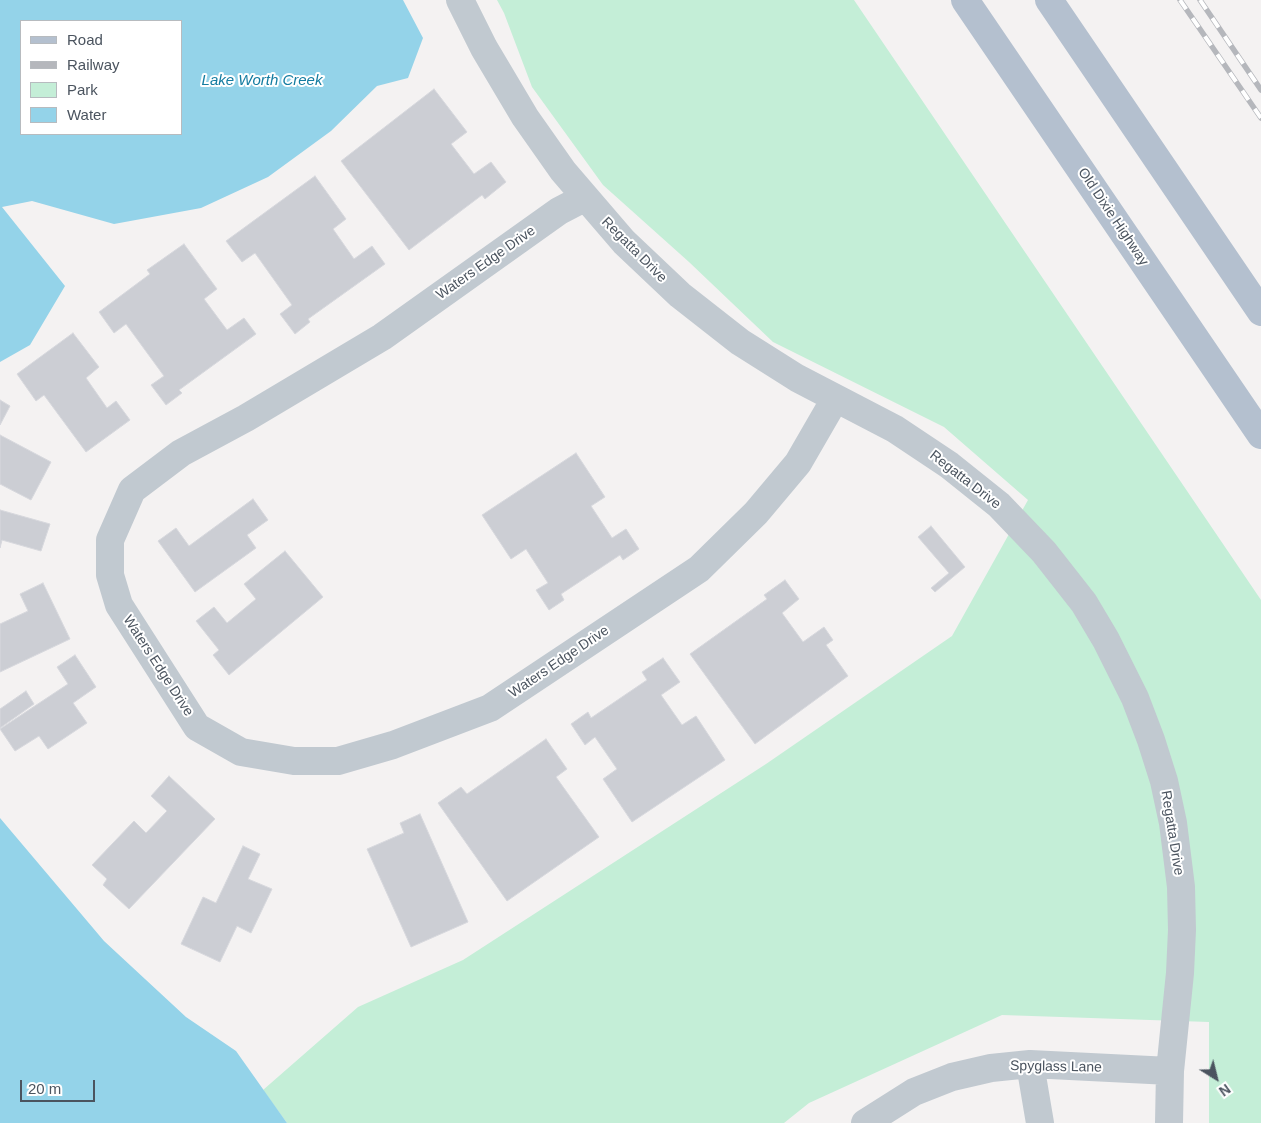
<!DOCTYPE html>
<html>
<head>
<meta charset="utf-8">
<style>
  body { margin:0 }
  #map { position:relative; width:1261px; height:1123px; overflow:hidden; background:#f4f2f2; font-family:Helvetica,sans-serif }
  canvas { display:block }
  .legend { position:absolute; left:20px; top:20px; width:162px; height:115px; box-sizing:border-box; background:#fff; border:1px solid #b7bbbf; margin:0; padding:6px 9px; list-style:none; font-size:15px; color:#4b545f }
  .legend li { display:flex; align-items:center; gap:10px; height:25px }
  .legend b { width:25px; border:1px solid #b7bbbf }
  .north { position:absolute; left:1191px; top:1053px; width:50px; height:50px; -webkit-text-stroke:4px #fff; paint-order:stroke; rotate:144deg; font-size:14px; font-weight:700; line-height:20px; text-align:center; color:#4b545f }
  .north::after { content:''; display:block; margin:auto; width:18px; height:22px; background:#4b545f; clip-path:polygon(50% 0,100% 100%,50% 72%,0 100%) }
  .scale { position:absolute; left:20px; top:1080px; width:75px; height:22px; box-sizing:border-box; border:2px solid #4b545f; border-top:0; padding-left:6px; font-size:15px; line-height:18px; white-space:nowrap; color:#4b545f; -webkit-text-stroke:4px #fff; paint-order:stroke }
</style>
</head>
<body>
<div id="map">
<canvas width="1261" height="1123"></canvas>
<ul class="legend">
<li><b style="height:6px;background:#b4c0cf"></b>Road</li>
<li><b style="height:6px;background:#b5b7bc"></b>Railway</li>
<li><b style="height:14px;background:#c4eed7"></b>Park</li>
<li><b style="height:14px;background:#94d3e9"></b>Water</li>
</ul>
<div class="north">N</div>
<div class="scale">20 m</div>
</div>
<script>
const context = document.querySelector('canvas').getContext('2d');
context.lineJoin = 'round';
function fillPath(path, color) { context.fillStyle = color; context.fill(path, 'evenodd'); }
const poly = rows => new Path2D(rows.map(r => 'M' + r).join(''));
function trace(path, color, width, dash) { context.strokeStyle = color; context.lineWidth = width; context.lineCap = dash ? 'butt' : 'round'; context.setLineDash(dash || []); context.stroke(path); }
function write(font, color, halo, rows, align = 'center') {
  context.font = font + ' Helvetica,sans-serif'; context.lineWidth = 4; context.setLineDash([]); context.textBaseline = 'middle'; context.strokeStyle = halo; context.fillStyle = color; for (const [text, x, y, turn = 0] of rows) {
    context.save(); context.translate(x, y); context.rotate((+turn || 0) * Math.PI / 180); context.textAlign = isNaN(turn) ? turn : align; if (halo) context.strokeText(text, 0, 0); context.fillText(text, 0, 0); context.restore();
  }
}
fillPath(poly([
  [497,0,854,0,1261,600,1261,1123,1209,1123,1209,1022,1002,1015,809,1103,784,1123,287,1123,263,1090,358,1007,463,960,766,764,952,636,1028,500,944,427,773,342,689,262,603,185,532,87,504,13]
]), '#c4eed7');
fillPath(poly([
  [0,0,403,0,423,38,408,78,377,86,331,131,268,177,201,208,114,224,32,201,2,207,65,286,30,345,0,362],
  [181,21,181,134,21,134,21,21],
  [0,818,104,941,186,1017,236,1051,287,1123,0,1123]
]), '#94d3e9');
const building = poly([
  [434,89,467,132,451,144,474,174,491,162,506,182,485,199,482,195,409,250,341,161,434,89],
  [315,176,346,219,333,229,354,259,372,246,385,264,308,319,310,322,295,334,280,314,292,305,255,253,242,262,226,241,315,176],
  [184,244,217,289,204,299,227,330,244,318,256,334,179,390,182,393,166,405,151,385,164,376,126,324,114,333,99,312,150,274,147,270,184,244],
  [73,333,99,367,86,378,107,408,116,401,130,420,86,452,44,395,36,401,17,374,73,333],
  [0,400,10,406,0,425,0,400],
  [0,435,51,462,31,500,0,484,0,435],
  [576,453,605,497,591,506,612,538,626,529,639,549,623,560,620,555,561,594,564,600,549,610,536,590,548,583,526,549,511,559,482,515,576,453],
  [253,499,268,520,247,535,256,548,195,592,158,541,176,528,189,546,253,499],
  [0,510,50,524,41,551,2,540,0,548,0,510],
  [931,526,965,567,935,592,931,588,949,573,918,537,931,526],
  [285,551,323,597,229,675,213,655,219,650,196,621,214,607,227,623,256,599,244,584,285,551],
  [785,580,799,599,782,613,803,642,824,627,833,640,826,645,848,676,755,744,690,654,767,599,764,595,785,580],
  [43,583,70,639,0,672,0,624,28,611,20,594,43,583],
  [75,655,96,687,73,703,87,723,48,749,39,736,15,751,0,729,68,684,57,667,75,655],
  [663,658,680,682,661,695,682,725,696,716,725,760,632,822,603,779,617,769,595,737,585,745,571,724,588,712,591,718,647,680,642,672,663,658],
  [26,691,34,704,0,728,0,709,26,691],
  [546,739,567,769,556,777,599,837,507,901,438,803,461,787,467,794,546,739],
  [169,776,215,819,129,909,103,885,107,879,92,865,134,821,146,833,167,811,151,796,169,776],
  [420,814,468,922,411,947,367,849,404,833,400,823,420,814],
  [243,846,260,854,248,879,272,889,251,933,237,926,220,962,181,944,203,897,216,903,243,846]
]);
fillPath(building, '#ccced4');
trace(building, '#d7d8dd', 1);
trace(poly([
  [460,0,484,48,525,117,563,171,624,242,680,295,740,342,797,378,895,429,949,465,999,505,1044,552,1084,603,1106,640,1135,698,1151,740,1164,781,1173,823,1181,887,1182,930,1180,973,1170,1071,1169,1123],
  [584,198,559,211,382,337,246,418,181,453,132,490,110,540,110,575,119,605,197,727,241,752,294,761,338,761,393,745,490,708,699,569,756,513,798,463,835,399],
  [1030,1064,1040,1123],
  [865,1123,914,1092,952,1077,991,1068,1030,1064,1170,1071]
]), '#c1c9d0', 28);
trace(poly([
  [965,0,1261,435],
  [1049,0,1261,312]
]), '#b4c0cf', 28);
const rail = poly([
  [1180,0,1261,118],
  [1200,0,1261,90]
]);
trace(rail, '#b5b7bc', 5.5);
trace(rail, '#fff', 4, [11]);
write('14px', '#4b545f', '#fff', [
  ["Old Dixie Highway",1113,217,56],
  ["Regatta Drive",634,250,45],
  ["Waters Edge Drive",486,263,-35],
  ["Regatta Drive",965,480,38],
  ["Waters Edge Drive",559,662,-34],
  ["Waters Edge Drive",158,666,57],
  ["Regatta Drive",1172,833,81],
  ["Spyglass Lane",1056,1067,1]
]);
write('italic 15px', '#147ca1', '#fff', [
  ["Lake Worth Creek",262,81]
]);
</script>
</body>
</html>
